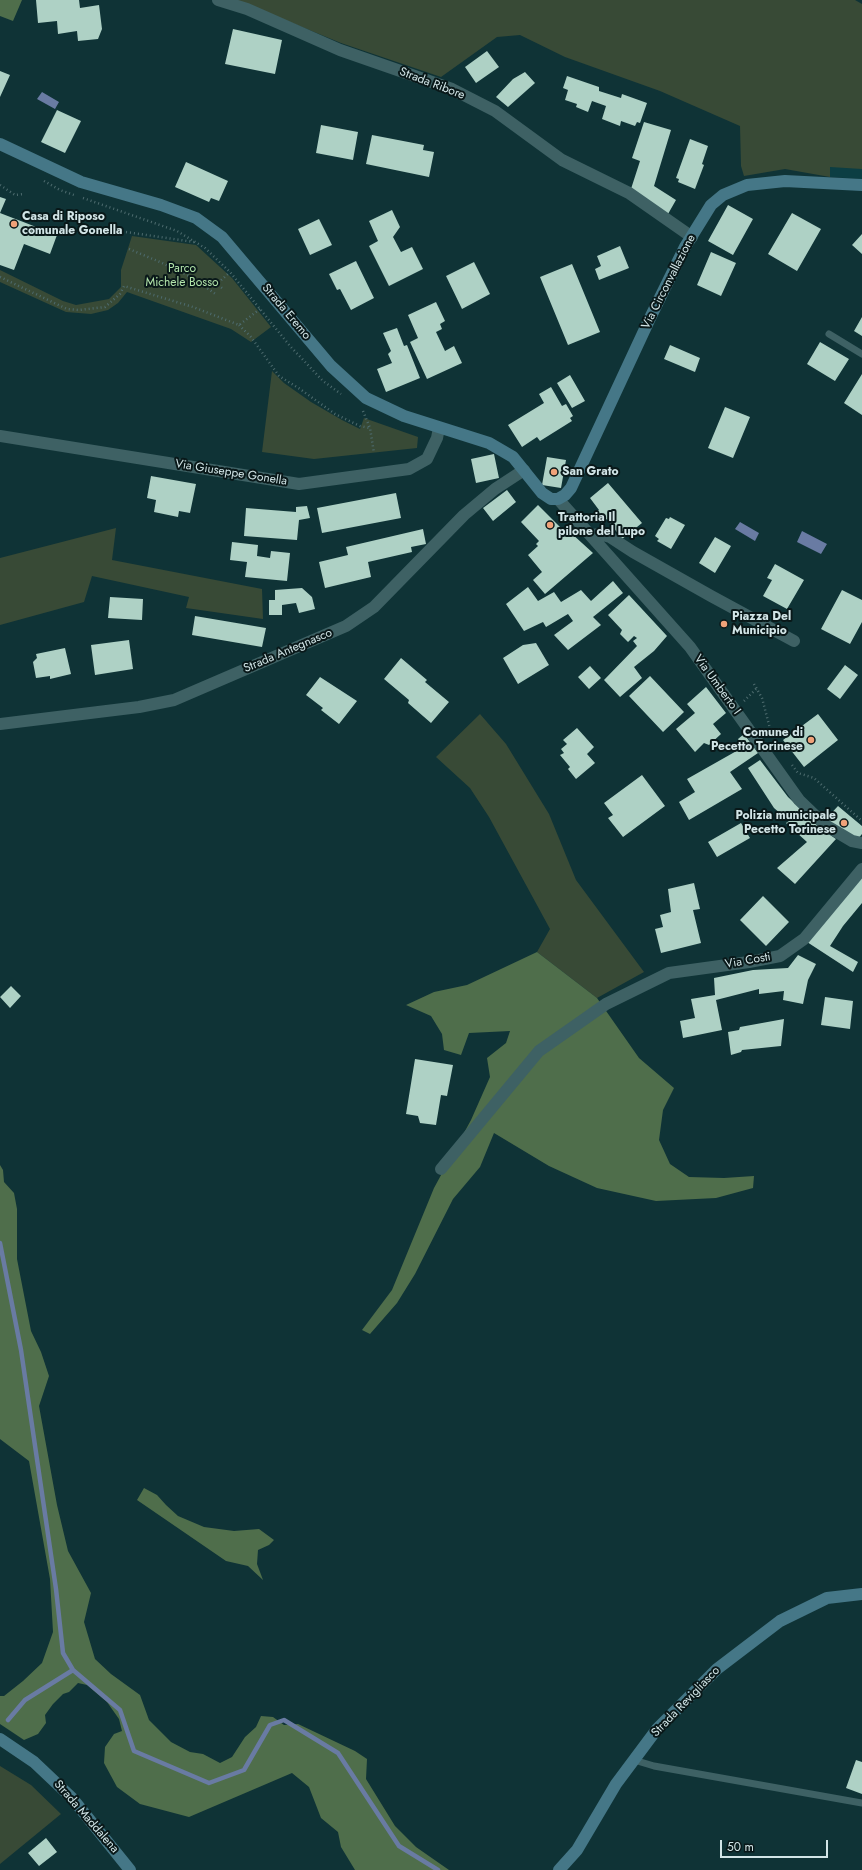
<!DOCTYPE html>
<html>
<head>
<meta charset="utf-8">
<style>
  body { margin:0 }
  #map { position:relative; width:862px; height:1870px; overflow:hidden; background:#0f3336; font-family:Jost,sans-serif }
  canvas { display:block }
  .scale { position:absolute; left:720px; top:1840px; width:108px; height:18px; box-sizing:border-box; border:2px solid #d2e5e7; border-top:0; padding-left:5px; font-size:12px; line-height:14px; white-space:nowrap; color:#d2e5e7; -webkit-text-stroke:3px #091819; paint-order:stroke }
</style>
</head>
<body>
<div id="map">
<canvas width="862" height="1870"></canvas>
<div class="scale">50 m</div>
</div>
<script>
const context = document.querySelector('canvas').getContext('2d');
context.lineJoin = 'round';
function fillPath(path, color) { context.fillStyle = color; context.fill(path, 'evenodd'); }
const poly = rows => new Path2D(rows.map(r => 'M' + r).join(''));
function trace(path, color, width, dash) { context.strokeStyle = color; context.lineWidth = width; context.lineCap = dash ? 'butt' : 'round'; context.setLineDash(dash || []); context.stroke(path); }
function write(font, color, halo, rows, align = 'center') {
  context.font = font + ' Jost,sans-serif'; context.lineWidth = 4; context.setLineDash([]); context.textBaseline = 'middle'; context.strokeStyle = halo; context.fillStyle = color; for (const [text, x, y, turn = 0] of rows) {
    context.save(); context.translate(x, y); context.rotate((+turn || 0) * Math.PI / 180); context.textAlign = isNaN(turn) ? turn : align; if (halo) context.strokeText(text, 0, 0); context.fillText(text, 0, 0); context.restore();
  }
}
fillPath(poly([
  [862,114,862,179,830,177,830,119]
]), '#0c3e43');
fillPath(poly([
  [236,0,855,0,862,4,862,169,830,167,830,177,785,169,744,176,741,166,740,126,660,91,565,57,520,35,497,37,441,77,341,43],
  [132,236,196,245,232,278,271,327,251,342,231,329,127,292,118,303,108,310,91,314,66,312,0,282,0,270,63,301,76,305,109,299,121,287,121,270],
  [272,371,284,383,311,402,342,420,360,429,364,418,418,437,417,448,314,459,262,452],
  [116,528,112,560,262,589,263,619,186,608,189,597,92,576,84,602,0,625,0,558],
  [480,714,506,744,549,814,576,880,644,972,597,998,537,952,550,929,489,817,470,788,436,757],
  [0,1766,31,1785,61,1814,0,1864]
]), '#384a36');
fillPath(poly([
  [0,0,22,0,13,21,0,16],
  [537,952,597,998,639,1058,674,1088,663,1110,659,1140,670,1164,689,1177,724,1178,754,1176,753,1188,716,1198,656,1201,597,1188,549,1166,494,1133,480,1167,453,1199,415,1274,397,1303,370,1334,362,1330,392,1290,434,1188,471,1120,490,1077,487,1058,506,1043,510,1031,469,1033,461,1055,444,1050,442,1034,431,1016,406,1005,434,992,467,985],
  [0,1165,3,1170,4,1182,14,1193,17,1209,17,1259,31,1331,41,1352,49,1376,39,1406,57,1505,68,1551,91,1593,84,1622,95,1659,111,1674,140,1695,149,1720,171,1742,190,1752,203,1754,220,1763,232,1757,245,1737,256,1727,261,1716,273,1717,284,1725,298,1724,355,1751,367,1759,366,1779,395,1826,416,1847,449,1870,355,1870,341,1847,338,1832,321,1818,309,1787,292,1773,189,1817,140,1804,117,1787,104,1763,105,1747,114,1734,122,1731,119,1719,107,1702,87,1685,78,1683,69,1692,63,1694,53,1704,45,1715,46,1723,38,1734,24,1740,0,1724,0,1696,4,1696,23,1681,42,1663,53,1632,50,1579,29,1461,0,1439],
  [144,1488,157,1495,166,1505,178,1516,204,1527,234,1531,259,1529,274,1540,269,1545,258,1550,257,1564,263,1580,248,1566,226,1561,137,1500]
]), '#4f6e4b');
fillPath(poly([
  [42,92,59,102,55,109,37,99],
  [740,522,759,533,755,541,735,529],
  [802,531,827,544,821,554,797,542]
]), '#697ba3');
trace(poly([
  [0,1243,21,1350,56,1589,63,1653,73,1670,120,1710,134,1751,209,1783,244,1770,270,1725,284,1720,338,1753,399,1846,438,1870],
  [8,1720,25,1700,73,1670]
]), '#697ba3', 4.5);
fillPath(poly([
  [36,0,79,0,80,8,99,5,102,29,98,39,78,41,77,31,58,34,57,21,38,23],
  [233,29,282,40,275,74,225,64],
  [487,51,499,67,476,83,465,67],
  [0,71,10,75,0,97],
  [525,72,535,83,508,107,496,97,513,79],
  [567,76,599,87,599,91,621,98,622,94,647,103,640,123,637,122,635,126,621,121,620,126,602,119,606,106,592,101,588,112,576,107,577,104,565,100,568,90,563,88],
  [57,110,81,121,65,153,41,142],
  [644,122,671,130,654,186,676,200,668,214,630,192,640,161,632,158],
  [321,125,358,132,353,160,316,153],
  [372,135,424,145,423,150,434,152,429,177,366,164],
  [690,139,708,146,702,164,704,165,695,189,678,182,679,179,676,178],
  [186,162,228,181,219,201,211,198,209,202,175,187],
  [0,197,6,199,0,213],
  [728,205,753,219,733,255,708,241],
  [392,210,400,227,393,237,401,252,412,247,423,269,389,286,369,246,378,241,369,221],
  [0,213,57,235,50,254,24,244,14,270,0,265],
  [792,213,821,229,797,271,768,254],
  [319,219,332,245,310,255,298,229],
  [862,234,862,254,852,245],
  [620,246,629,268,599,280,595,269,601,266,597,256],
  [711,252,736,263,721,296,697,285],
  [356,261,374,298,351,310,340,289,337,290,329,274],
  [474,262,490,294,462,309,446,276],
  [572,264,600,332,568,345,540,277],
  [436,302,445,321,440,324,442,329,436,332,445,351,454,346,462,363,427,379,410,342,418,338,408,315],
  [862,317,862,336,854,331],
  [397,328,404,346,407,345,420,378,386,392,377,369,392,363,388,354,391,351,383,333],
  [820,342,849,359,835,381,807,364],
  [670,345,700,358,695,372,664,359],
  [862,374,862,415,844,403],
  [570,375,585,401,572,408,557,383],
  [551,387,562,406,566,404,573,416,570,418,572,421,540,441,537,437,522,447,508,425,544,403,539,394],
  [725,407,750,417,733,458,708,448],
  [494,454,499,478,476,483,471,459],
  [547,457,566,460,561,488,542,485],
  [151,476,196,484,190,513,179,511,178,517,154,512,156,500,147,498],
  [608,483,642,523,622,539,607,519,602,523,594,514,599,510,590,498],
  [507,490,516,502,493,521,483,508],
  [396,493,401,518,322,533,317,508],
  [538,505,568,535,571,533,593,553,545,594,533,580,542,572,528,555,538,546,536,544,539,541,521,522],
  [307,506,310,518,299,520,297,540,244,536,246,508,296,512,296,507],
  [670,517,685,525,671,549,657,541,659,539,655,536,666,518,669,519],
  [423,529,426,544,411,547,412,552,368,562,371,577,325,588,319,562,348,555,346,547],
  [715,537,731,546,715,573,699,563],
  [232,542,258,545,257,556,270,558,271,551,290,553,287,581,245,577,247,562,230,560],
  [775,564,804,580,787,609,763,596,772,580,767,578],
  [613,581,623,593,593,617,601,625,568,650,554,635,573,621,568,614,546,627,543,622,524,631,506,604,528,587,538,601,554,592,561,602,581,590,591,601],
  [302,588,312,597,315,609,299,613,296,603,282,605,282,615,269,615,269,600,275,600,275,590],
  [842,590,862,600,862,622,850,644,821,629],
  [629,595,667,636,654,651,634,667,642,678,620,697,604,680,637,646,633,641,637,638,634,636,628,642,620,634,622,630,608,615],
  [110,597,143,599,142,620,108,618],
  [195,616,266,628,262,647,192,635],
  [129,640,133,669,95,675,91,645],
  [536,643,549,665,518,684,503,658,523,645],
  [65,648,71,674,50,679,50,676,36,678,33,662,37,658,36,654],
  [401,658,427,680,425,682,449,702,431,723,408,703,409,700,384,679],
  [845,665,858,675,840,699,827,689],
  [590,666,601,678,589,689,578,677],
  [650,676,684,712,663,732,629,696],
  [320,677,357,701,339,724,321,710,323,708,306,695],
  [706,687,726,713,713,724,721,734,709,745,704,743,695,752,676,729,695,713,687,704],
  [818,714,838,740,804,767,783,740],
  [577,728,594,747,587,754,595,763,576,779,568,769,570,767,560,755,564,753,561,749,567,744,563,740],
  [744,734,758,753,730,772,742,789,689,820,679,802,695,792,687,779,740,749,742,746,738,739],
  [760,760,788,797,823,830,836,839,795,884,777,868,807,842,786,823,789,821,774,808,748,768],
  [642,775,665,806,623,837,608,818,613,815,604,803],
  [838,806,862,826,862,834,857,840,825,820],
  [741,823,750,838,717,857,708,842],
  [862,875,862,903,843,926,830,946,858,962,853,972,807,942],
  [694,883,700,909,693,910,701,943,661,953,655,929,663,927,660,915,671,912,668,889],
  [763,896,789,922,766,946,740,920],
  [798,955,816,964,808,980,803,1004,783,1000,784,991,759,994,759,989,716,1000,722,1030,683,1038,680,1021,695,1018,691,999,715,995,714,978,753,970,788,968],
  [11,986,21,996,10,1008,0,997],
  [825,997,853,1001,850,1029,821,1025],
  [784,1019,781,1046,742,1050,741,1052,731,1055,728,1032,739,1030,740,1027],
  [415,1059,453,1065,447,1096,441,1095,436,1125,420,1123,418,1116,406,1114],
  [856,1760,862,1762,862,1794,846,1788],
  [46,1838,57,1852,39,1866,28,1853]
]), '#aed1c5');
trace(poly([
  [44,181,60,190,74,195],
  [0,185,15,195,24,194],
  [83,198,177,231,205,248,230,272,290,346,323,381,341,394],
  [126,232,194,242],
  [129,249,160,262,191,277,217,295],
  [0,277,67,309,79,310,105,307,120,294,124,286,193,307,239,325,260,309],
  [222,288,217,284,230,272],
  [239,325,251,337,279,376,300,389,335,414,360,426,370,428],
  [363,411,370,428,374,453],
  [754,684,762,698,773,740],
  [744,701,756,689],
  [792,765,798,773,814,778,862,821]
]), '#4e6c6f', 2.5, [1, 3]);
trace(poly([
  [829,334,862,354],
  [634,1760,654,1766,862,1803]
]), '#3e6164', 7);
trace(poly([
  [218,0,247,9,340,50,452,89,495,111,562,160,629,193,692,237],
  [0,436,299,484,409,469,427,459,437,438,439,428],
  [558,499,690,647,799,800,825,825,852,841,862,843],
  [592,535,600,534,610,537,633,552,711,596,794,641],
  [0,724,139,707,174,700,346,626,374,607,464,515,495,489,524,470],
  [441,1169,539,1051,606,1004,669,973,749,962,780,956,804,939,862,869]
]), '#3e6164', 12);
trace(poly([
  [0,144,81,182,161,205,196,218,222,237,331,366,366,398,404,416,489,443,513,457,542,493,551,499,558,499,565,495,571,488,651,316,685,247,711,205,723,195,747,185,785,181,862,185],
  [0,1739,34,1762,72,1798,130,1870],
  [559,1870,577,1850,616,1784,657,1729,717,1669,780,1621,827,1598,862,1594]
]), '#457787', 12);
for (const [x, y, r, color] of [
  [14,224,4,"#f0a279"],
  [554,472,4,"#f0a279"],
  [550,525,4,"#f0a279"],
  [724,624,4,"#f0a279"],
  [811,740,4,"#f0a279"],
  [844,823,4,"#f0a279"]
]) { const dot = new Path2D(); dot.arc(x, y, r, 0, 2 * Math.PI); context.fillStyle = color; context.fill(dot); trace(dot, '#091819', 1.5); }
write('12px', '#d2e5e7', '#091819', [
  ["Strada Ribore",432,84,21],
  ["Via Circonvallazione",669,282,-63],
  ["Strada Eremo",286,312,50],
  ["Via Giuseppe Gonella",231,473,9],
  ["Strada Antegnasco",288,651,-23],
  ["Via Umberto I",717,685,54],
  ["Via Costi",748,961,-10],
  ["Strada Revigliasco",686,1702,-46],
  ["Strada Maddalena",86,1817,49]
]);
write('bold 12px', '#d2e5e7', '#091819', [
  ["Casa di Riposo",22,217],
  ["comunale Gonella",22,231],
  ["San Grato",562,472],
  ["Trattoria Il",558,518],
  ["pilone del Lupo",558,532],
  ["Piazza Del",732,617],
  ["Municipio",732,631],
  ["Comune di",803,733,"right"],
  ["Pecetto Torinese",803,747,"right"],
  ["Polizia municipale",836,816,"right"],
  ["Pecetto Torinese",836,830,"right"]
], 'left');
write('12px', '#b2e4aa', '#091819', [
  ["Parco",182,269],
  ["Michele Bosso",182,283]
]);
</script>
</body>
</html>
